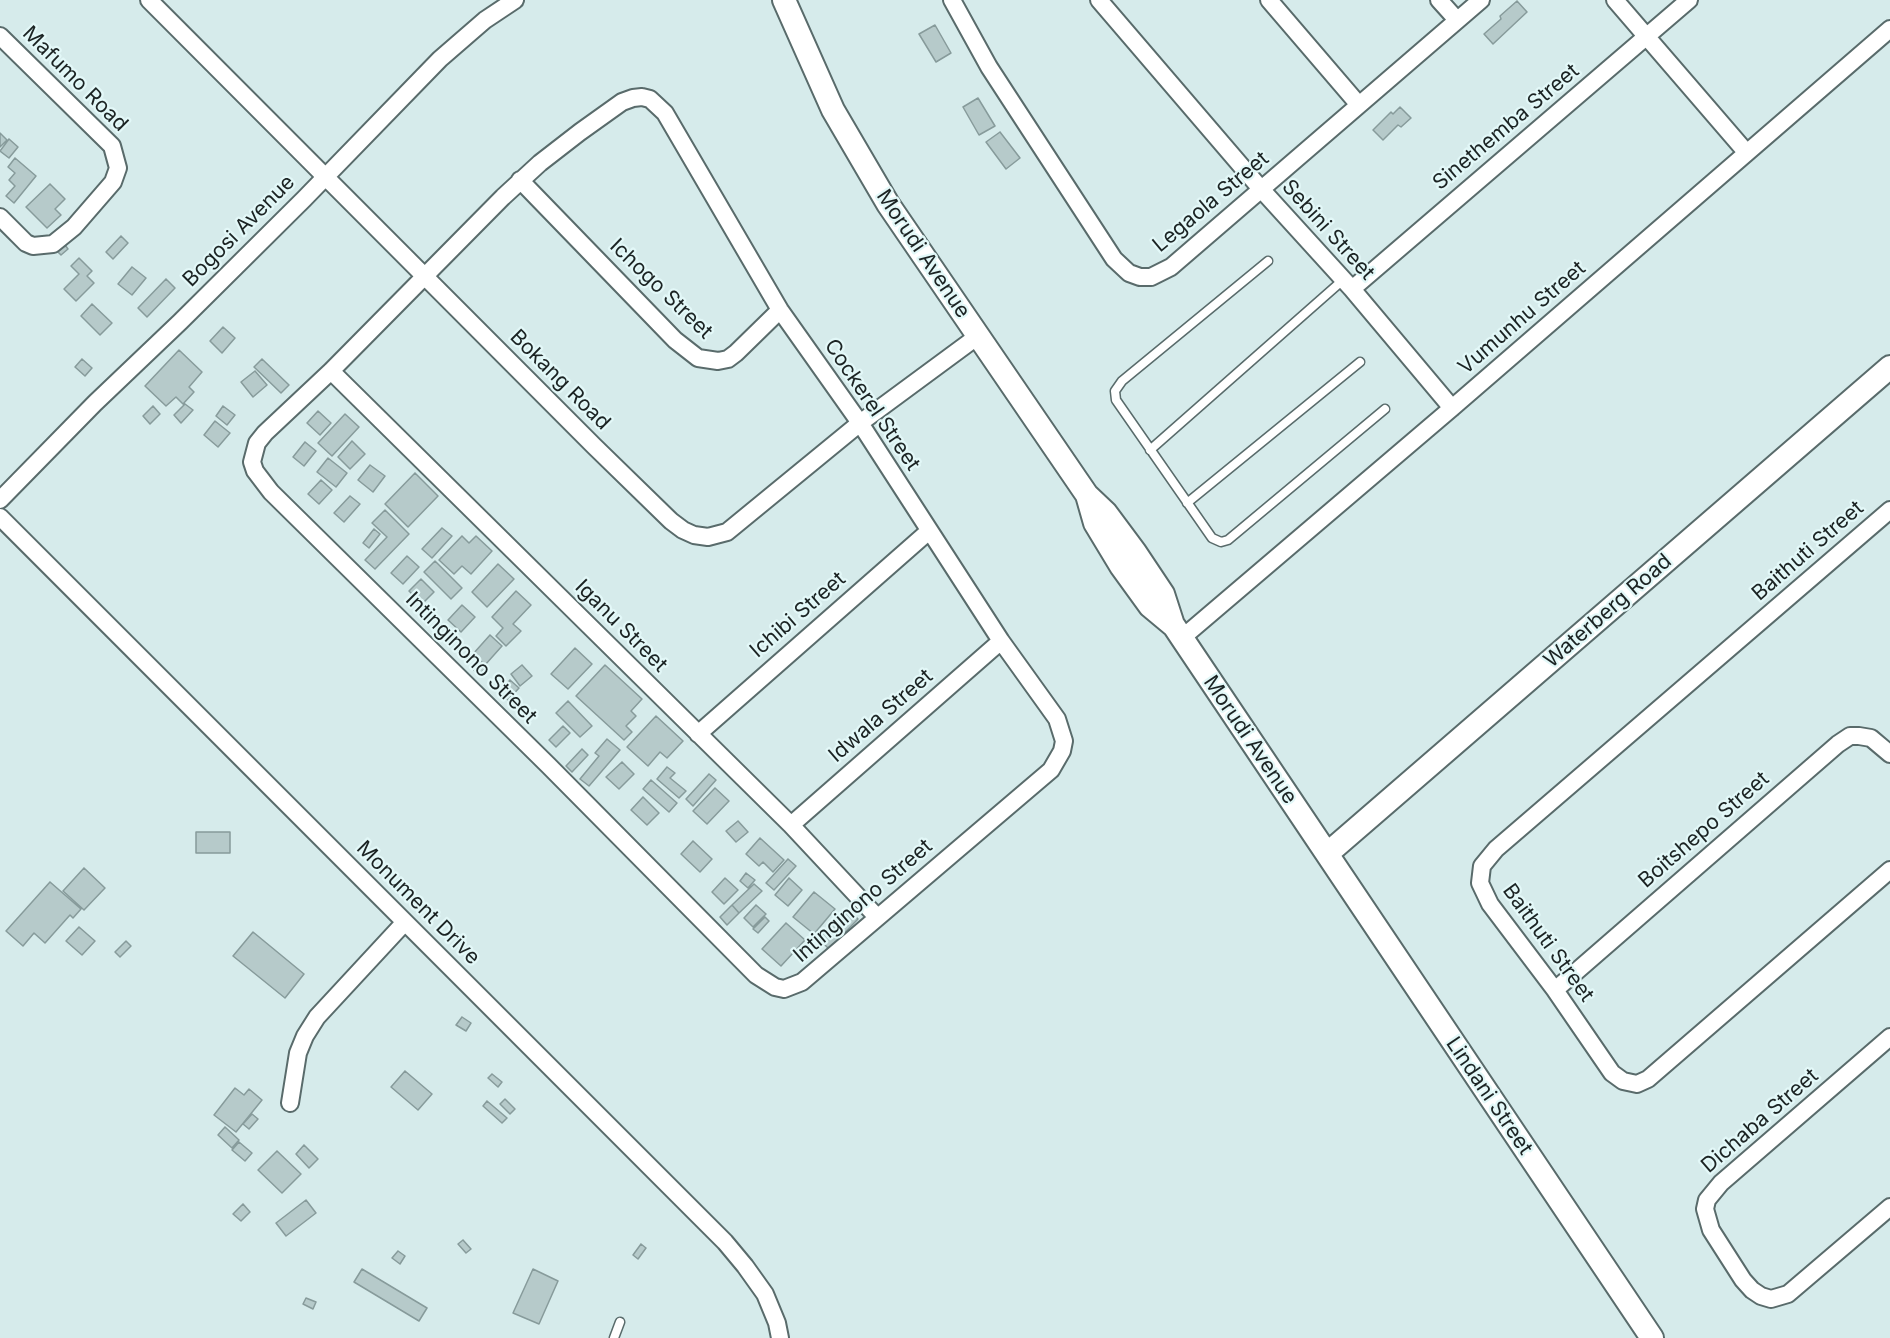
<!DOCTYPE html>
<html>
<head>
<meta charset="utf-8">
<style>
  body { margin:0 }
  canvas { display:block; background:#d6ebeb }
</style>
</head>
<body>
<canvas width="1890" height="1338"></canvas>
<script>
const context = document.querySelector('canvas').getContext('2d');
context.lineJoin = 'round';
function fillPath(path, color) { context.fillStyle = color; context.fill(path, 'evenodd'); }
const poly = rows => new Path2D(rows.map(r => 'M' + r).join(''));
function trace(path, color, width, dash) { context.strokeStyle = color; context.lineWidth = width; context.lineCap = dash ? 'butt' : 'round'; context.setLineDash(dash || []); context.stroke(path); }
function write(font, color, halo, rows, align = 'center') {
  context.font = font + ' Inter,sans-serif'; context.lineWidth = 4.5; context.setLineDash([]); context.textBaseline = 'middle'; context.strokeStyle = halo; context.fillStyle = color; for (const [text, x, y, turn = 0] of rows) {
    context.save(); context.translate(x, y); context.rotate((+turn || 0) * Math.PI / 180); context.textAlign = isNaN(turn) ? turn : align; if (halo) context.strokeText(text, 0, 0); context.fillText(text, 0, 0); context.restore();
  }
}
const building = poly([
  [1517,1,1527,12,1493,44,1484,34,1501,19,1500,16,1517,1],
  [935,25,951,53,936,62,919,34,935,25],
  [978,98,995,126,979,135,963,107,978,98],
  [1400,107,1411,118,1401,127,1398,125,1383,140,1373,130,1391,112,1393,114,1400,107],
  [1000,132,1020,158,1006,169,986,142,1000,132],
  [0,133,7,140,0,147,0,133],
  [9,139,18,147,9,158,0,151,9,139],
  [15,158,36,176,14,203,6,196,15,186,9,180,15,173,8,167,15,158],
  [50,184,65,199,55,209,61,215,47,228,26,207,50,184],
  [121,236,128,243,113,259,106,252,121,236],
  [62,241,68,249,61,255,54,248,62,241],
  [79,258,92,271,87,276,94,283,76,301,64,289,79,274,71,266,79,258],
  [132,267,146,278,132,295,118,284,132,267],
  [166,279,175,288,147,317,138,308,166,279],
  [92,304,112,323,100,335,81,316,92,304],
  [223,327,235,338,222,353,210,341,223,327],
  [179,350,202,372,189,387,194,392,183,404,176,397,166,406,145,386,179,350],
  [82,359,92,368,85,376,75,367,82,359],
  [262,359,289,385,281,393,254,367,262,359],
  [255,371,267,385,253,397,241,382,255,371],
  [185,404,193,410,181,423,174,415,185,404],
  [153,406,160,414,150,424,143,416,153,406],
  [223,406,235,415,227,425,216,416,223,406],
  [318,411,331,423,320,435,307,423,318,411],
  [345,414,359,427,332,456,318,443,345,414],
  [215,421,230,433,218,447,204,435,215,421],
  [352,441,365,454,350,469,338,457,352,441],
  [305,442,316,451,304,466,293,457,305,442],
  [328,458,347,473,336,487,317,472,328,458],
  [370,465,385,476,373,492,358,480,370,465],
  [415,473,438,496,408,527,385,504,415,473],
  [321,480,332,490,319,504,308,494,321,480],
  [350,496,360,504,344,522,334,513,350,496],
  [385,510,409,534,375,569,365,560,387,537,372,523,385,510],
  [442,528,452,536,432,558,422,549,442,528],
  [374,529,380,534,369,548,363,543,374,529],
  [462,536,469,543,476,536,492,551,471,574,462,566,454,574,439,560,462,536],
  [407,556,419,567,403,584,391,573,407,556],
  [435,561,462,588,451,599,424,572,435,561],
  [498,564,514,579,487,607,472,592,498,564],
  [421,579,434,592,422,604,409,591,421,579],
  [516,591,531,605,513,624,521,631,506,646,496,636,503,628,492,617,516,591],
  [462,605,475,617,461,632,448,620,462,605],
  [490,635,502,646,485,665,473,654,490,635],
  [575,648,592,664,568,689,551,674,575,648],
  [477,660,486,667,480,675,470,667,477,660],
  [522,665,532,676,520,686,511,674,522,665],
  [605,665,642,699,631,711,636,716,626,726,632,732,624,740,576,696,605,665],
  [510,680,519,688,508,700,499,692,510,680],
  [568,701,592,726,580,737,556,713,568,701],
  [656,716,683,741,667,758,660,752,648,766,627,747,656,716],
  [563,726,570,733,556,747,549,740,563,726],
  [607,739,620,750,589,786,580,779,599,756,595,753,607,739],
  [582,749,588,755,572,772,566,766,582,749],
  [622,762,634,774,619,789,606,777,622,762],
  [667,767,675,773,670,778,686,791,679,798,657,779,667,767],
  [709,774,716,780,693,806,686,799,709,774],
  [651,780,677,803,669,812,643,789,651,780],
  [715,788,729,801,707,824,693,811,715,788],
  [643,797,659,813,647,825,631,810,643,797],
  [738,821,748,832,736,842,726,831,738,821],
  [196,832,230,832,230,853,196,853,196,832],
  [760,838,784,860,773,872,763,862,759,866,746,854,760,838],
  [693,841,712,859,700,872,681,854,693,841],
  [788,859,796,866,774,890,766,883,788,859],
  [84,868,105,888,84,910,63,891,84,868],
  [746,873,755,880,748,888,740,881,746,873],
  [725,878,738,890,724,904,712,892,725,878],
  [789,878,802,890,788,906,775,895,789,878],
  [50,882,81,909,73,918,70,915,45,943,34,933,23,946,6,931,50,882],
  [754,884,762,891,739,913,732,905,754,884],
  [814,892,835,909,814,934,793,917,814,892],
  [732,905,739,913,727,925,720,917,732,905],
  [756,905,766,914,753,927,744,918,756,905],
  [847,908,858,919,829,949,818,938,847,908],
  [765,917,769,921,758,933,753,929,765,917],
  [786,923,805,940,781,966,762,949,786,923],
  [79,927,95,941,82,955,66,941,79,927],
  [253,932,304,974,285,998,233,956,253,932],
  [126,941,131,946,120,957,115,952,126,941],
  [462,1017,471,1023,466,1031,456,1025,462,1017],
  [405,1071,432,1094,418,1110,391,1087,405,1071],
  [492,1074,502,1082,498,1087,488,1078,492,1074],
  [235,1088,244,1095,249,1089,262,1100,236,1132,214,1115,235,1088],
  [505,1099,515,1109,510,1114,500,1104,505,1099],
  [487,1101,507,1118,502,1123,483,1106,487,1101],
  [252,1114,258,1119,249,1129,243,1124,252,1114],
  [225,1127,239,1140,232,1148,218,1135,225,1127],
  [239,1142,252,1153,245,1161,232,1150,239,1142],
  [304,1145,318,1159,309,1168,296,1154,304,1145],
  [277,1151,301,1174,282,1193,258,1170,277,1151],
  [306,1200,316,1213,286,1236,276,1223,306,1200],
  [243,1204,250,1212,241,1221,233,1214,243,1204],
  [463,1240,471,1249,466,1253,458,1244,463,1240],
  [641,1244,646,1248,638,1259,633,1255,641,1244],
  [398,1251,405,1256,400,1264,392,1258,398,1251],
  [362,1269,427,1308,419,1321,354,1282,362,1269],
  [533,1269,558,1281,539,1324,513,1313,533,1269],
  [306,1298,316,1302,313,1309,303,1304,306,1298]
]);
fillPath(building, '#b6caca');
trace(building, '#879b9b', 1.5);
const lane = poly([
  [1268,261,1122,381,1115,391,1116,400,1212,538,1221,542,1228,540,1385,409],
  [1150,450,1343,280],
  [1187,503,1360,362],
  [614,1338,620,1322]
]);
const street = poly([
  [149,0,594,446,671,521,683,530,694,535,708,537,727,532,860,423,978,336],
  [952,0,989,67,1114,259,1129,273,1140,277,1151,277,1171,267,1481,0],
  [1099,0,1261,189,1352,289,1452,408],
  [1269,0,1359,105],
  [1439,0,1457,20],
  [1615,0,1746,152],
  [0,36,112,146,118,168,113,182,74,227,53,244,33,246,26,243,0,217],
  [642,97,650,99,665,113,780,310,860,423,1001,641,1057,719,1064,741,1062,751,1051,770,802,982,784,989,775,987,756,975,548,765,271,492,255,471,252,462,257,443,265,433,331,371,503,197,540,163,580,132,622,102,633,98,642,97],
  [520,180,675,340,698,358,718,361,728,359,736,353,780,310],
  [1352,289,1689,0],
  [331,371,791,825,877,917],
  [0,500,95,403,180,322,304,199,440,59,485,20,515,0],
  [1890,510,1496,849,1482,866,1480,883,1490,904,1555,990,1612,1073,1623,1081,1637,1084,1648,1079,1890,870],
  [0,517,725,1242,745,1266,765,1294,777,1323,780,1338],
  [1182,638,1452,408,1890,29],
  [698,734,929,531],
  [791,825,1001,641],
  [1555,990,1838,744,1850,736,1859,736,1871,738,1890,754],
  [1890,1037,1721,1183,1707,1200,1705,1209,1711,1230,1743,1280,1752,1290,1761,1296,1771,1299,1788,1294,1890,1207],
  [290,1103,298,1053,305,1036,317,1017,405,922]
]);
const secondary = poly([
  [784,0,833,110,888,204,1087,495,1106,513,1135,552,1163,594,1173,625],
  [1087,495,1095,523,1121,566,1150,606,1174,626,1182,638,1652,1338],
  [1327,854,1890,367]
]);
trace(lane, '#596b6b', 11);
trace(street, '#596b6b', 20);
trace(secondary, '#596b6b', 26);
trace(lane, '#fff', 8);
trace(street, '#fff', 16);
trace(secondary, '#fff', 22);
write('21px', '#1b2323', '#e3f8f8', [
  ["Mafumo Road",75,79,45],
  ["Sinethemba Street",1506,127,-40],
  ["Legaola Street",1211,202,-40],
  ["Sebini Street",1328,230,48],
  ["Bogosi Avenue",239,231,-45],
  ["Morudi Avenue",923,254,56],
  ["Ichogo Street",661,289,44],
  ["Vumunhu Street",1522,318,-41],
  ["Bokang Road",560,380,45],
  ["Cockerel Street",872,405,56],
  ["Baithuti Street",1808,551,-41],
  ["Waterberg Road",1608,611,-41],
  ["Ichibi Street",798,615,-41],
  ["Iganu Street",621,626,45],
  ["Intinginono Street",471,658,45],
  ["Idwala Street",881,716,-41],
  ["Morudi Avenue",1250,740,56],
  ["Boitshepo Street",1704,830,-41],
  ["Intinginono Street",863,901,-41],
  ["Monument Drive",418,903,45],
  ["Baithuti Street",1548,943,54],
  ["Lindani Street",1489,1096,56],
  ["Dichaba Street",1760,1121,-41]
]);
</script>
</body>
</html>
